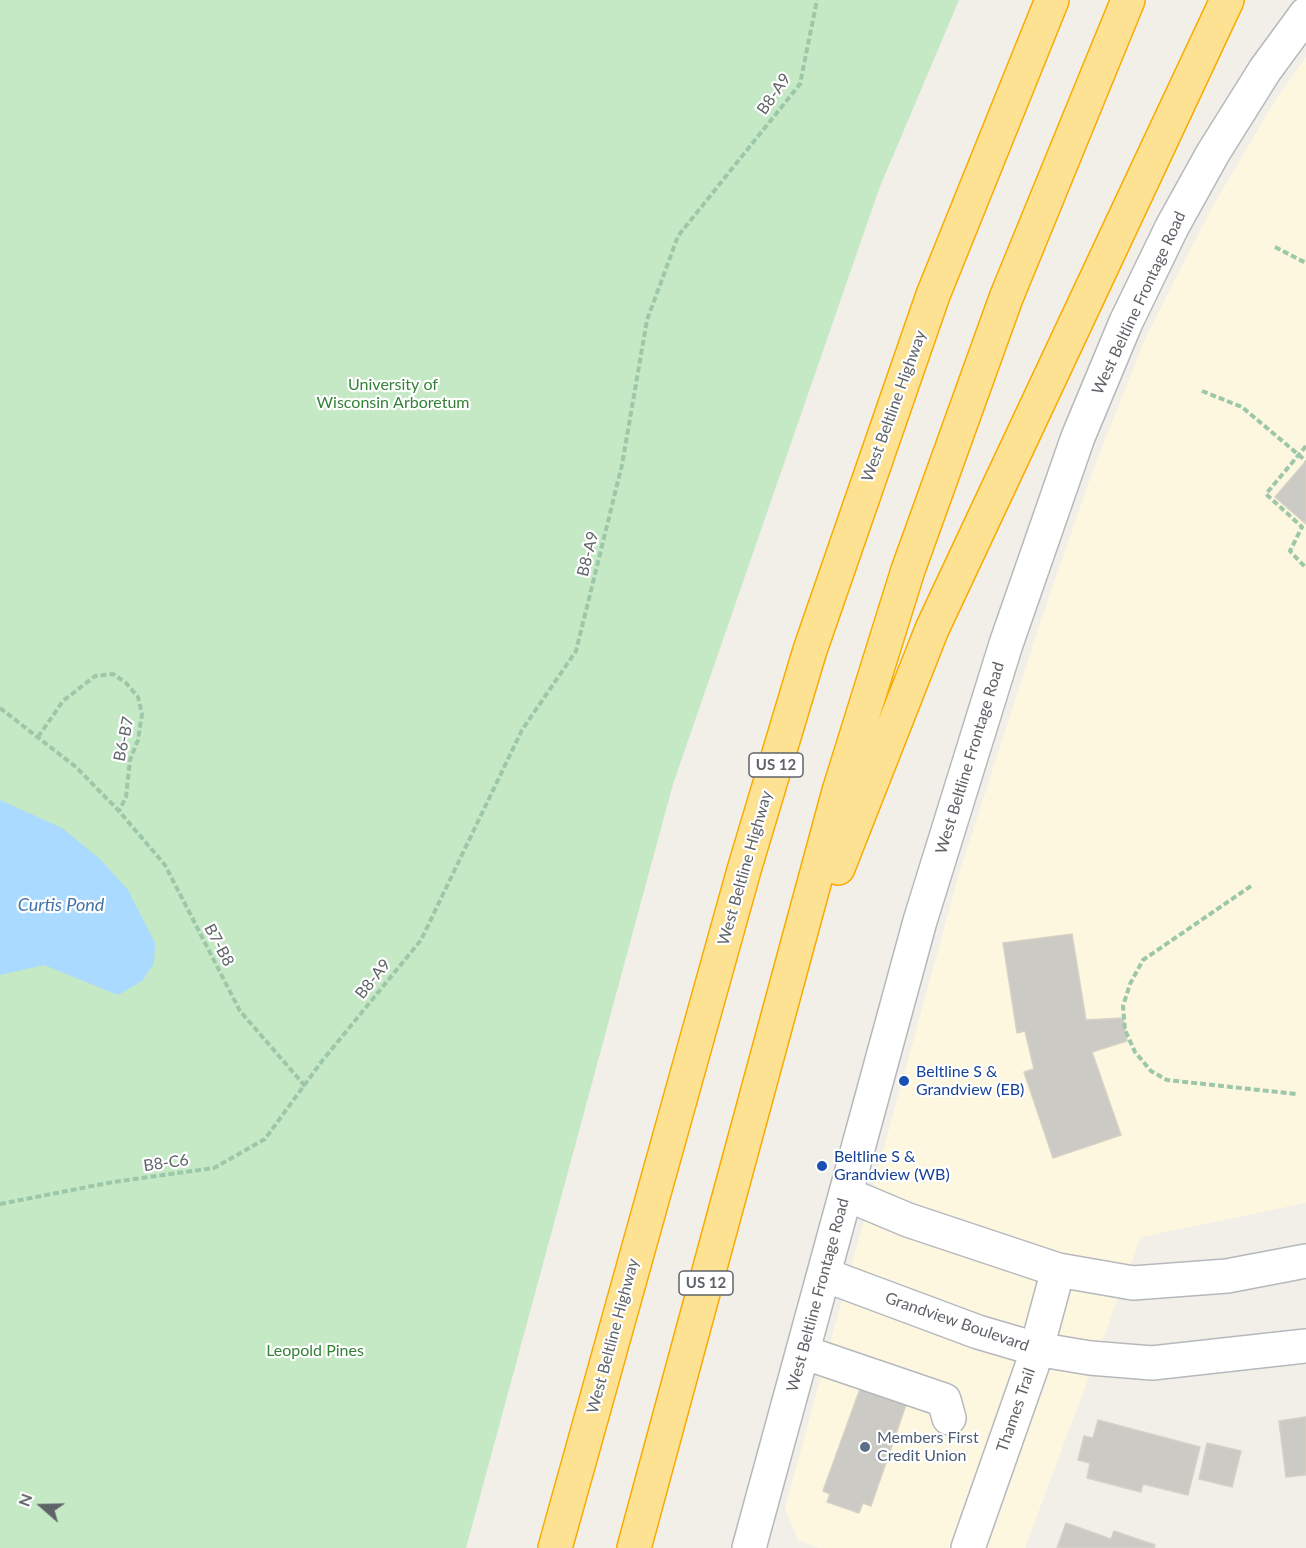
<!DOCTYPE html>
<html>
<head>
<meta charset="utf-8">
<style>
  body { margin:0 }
  #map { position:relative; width:1306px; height:1548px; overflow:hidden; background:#f1efe8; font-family:Lato,sans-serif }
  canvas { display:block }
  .north { position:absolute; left:12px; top:1476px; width:60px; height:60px; -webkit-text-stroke:4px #fff; paint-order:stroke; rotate:290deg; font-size:16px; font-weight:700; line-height:24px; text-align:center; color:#5f6368 }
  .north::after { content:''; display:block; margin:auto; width:21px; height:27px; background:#5f6368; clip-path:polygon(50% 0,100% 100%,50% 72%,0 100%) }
</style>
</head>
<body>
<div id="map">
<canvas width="1306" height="1548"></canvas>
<div class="north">N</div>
</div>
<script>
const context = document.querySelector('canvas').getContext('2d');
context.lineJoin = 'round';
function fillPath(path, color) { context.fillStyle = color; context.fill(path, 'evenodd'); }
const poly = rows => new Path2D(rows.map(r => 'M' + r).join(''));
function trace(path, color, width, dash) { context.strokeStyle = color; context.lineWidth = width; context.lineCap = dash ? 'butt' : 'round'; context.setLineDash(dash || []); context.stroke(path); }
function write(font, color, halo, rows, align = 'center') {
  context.font = font + ' Lato,sans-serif'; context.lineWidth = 4.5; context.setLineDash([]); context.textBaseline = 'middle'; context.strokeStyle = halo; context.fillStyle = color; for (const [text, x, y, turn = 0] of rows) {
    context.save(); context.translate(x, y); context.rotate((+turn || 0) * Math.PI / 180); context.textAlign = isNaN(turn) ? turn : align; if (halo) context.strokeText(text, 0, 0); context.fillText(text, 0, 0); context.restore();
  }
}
fillPath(poly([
  [1306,57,1306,1203,1141,1237,1025,1548,819,1548,798,1540,785,1508,959,874,1041,620,1092,473,1144,341,1210,211,1274,102]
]), '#fef7e0');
fillPath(poly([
  [0,0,959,0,879,189,673,784,466,1548,0,1548]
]), '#c5e8c5');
fillPath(poly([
  [0,800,62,828,100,859,128,890,155,943,154,963,142,981,118,995,44,965,0,975]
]), '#aadaff');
const building = poly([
  [1306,461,1306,524,1275,497,1306,461],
  [1072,934,1086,1020,1123,1018,1127,1041,1092,1052,1121,1135,1053,1158,1024,1072,1034,1069,1025,1031,1017,1033,1003,943,1072,934],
  [861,1386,907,1402,871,1506,863,1503,859,1513,827,1502,830,1494,823,1491,861,1386],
  [1306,1417,1306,1475,1286,1477,1279,1421,1306,1417],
  [1098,1420,1200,1447,1188,1495,1143,1484,1141,1492,1087,1478,1090,1463,1078,1460,1084,1436,1093,1438,1098,1420],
  [1207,1443,1241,1451,1232,1487,1199,1479,1207,1443],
  [1066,1523,1111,1539,1114,1531,1155,1545,1154,1548,1057,1548,1066,1523]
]);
fillPath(building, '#cccac5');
trace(building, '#d6d1c6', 1.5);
const minor = poly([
  [846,1194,908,1220,1058,1270,1133,1283,1227,1276,1306,1261],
  [825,1275,978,1332,1036,1349,1090,1358,1152,1363,1306,1346],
  [803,1352,944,1400,949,1418],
  [749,1548,920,921,1006,644,1078,437,1126,322,1172,227,1213,153,1265,70,1306,14],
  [968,1548,1032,1366,1058,1270]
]);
const highway = poly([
  [838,868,932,629,1227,0],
  [555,1548,744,870,810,650,933,295,1052,0],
  [634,1548,839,791,908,570,1006,298,1128,0]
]);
trace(minor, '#b5b8bc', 36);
trace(highway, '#f9ab00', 36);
trace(poly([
  [1275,247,1306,263],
  [1202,391,1242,407,1306,461],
  [1306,446,1266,494,1302,527,1290,551,1306,568],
  [0,708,76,767,119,811,165,865,240,1011,305,1086],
  [38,737,63,701,95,676,113,674,126,683,138,697,142,714,138,740,130,760,126,797,119,811],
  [1251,886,1143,960,1130,984,1123,1006,1125,1030,1135,1052,1151,1071,1167,1080,1296,1094],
  [0,1204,113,1182,214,1168,265,1139,322,1061,421,940,522,730,576,651,622,465,647,320,678,236,800,84,817,0]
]), '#9cc7a9', 4, [6, 3]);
trace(minor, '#fff', 33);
trace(highway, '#fde293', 33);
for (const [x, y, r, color] of [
  [904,1081,6,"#1a4fb4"],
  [822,1166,6,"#1a4fb4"],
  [865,1447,6,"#5c6f8a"]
]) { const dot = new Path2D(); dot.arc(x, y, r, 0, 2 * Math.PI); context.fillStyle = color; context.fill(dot); trace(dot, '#fff', 2); }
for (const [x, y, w] of [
  [776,765,54],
  [706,1283,54]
]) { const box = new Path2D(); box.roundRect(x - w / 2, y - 12, w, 24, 4.5); context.fillStyle = '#fff'; context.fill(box); trace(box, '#5f6368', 1.5); }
write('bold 15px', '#5f6368', null, [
  ["US 12",776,765],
  ["US 12",706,1283]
]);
write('16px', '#5f6368', '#fff', [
  ["B8-A9",774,94,-55],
  ["West Beltline Frontage Road",1139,303,-65],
  ["West Beltline Highway",894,406,-70],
  ["B8-A9",588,554,-76],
  ["B6-B7",124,739,-78],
  ["West Beltline Frontage Road",970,758,-73],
  ["West Beltline Highway",745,868,-74],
  ["B7-B8",219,945,62],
  ["B8-A9",373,979,-51],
  ["B8-C6",166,1163,-8],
  ["West Beltline Frontage Road",818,1295,-75],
  ["Grandview Boulevard",957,1322,19],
  ["West Beltline Highway",613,1336,-75],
  ["Thames Trail",1016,1410,-71]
]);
write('16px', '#348238', '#fff', [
  ["University of",393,385],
  ["Wisconsin Arboretum",393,403],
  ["Leopold Pines",315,1351]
]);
write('16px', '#164399', '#fff', [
  ["Beltline S &",916,1072],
  ["Grandview (EB)",916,1090],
  ["Beltline S &",834,1157],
  ["Grandview (WB)",834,1175]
], 'left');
write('16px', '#4e5e75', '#fff', [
  ["Members First",877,1438],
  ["Credit Union",877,1456]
], 'left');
write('italic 18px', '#4174aa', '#fff', [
  ["Curtis Pond",61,905]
]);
</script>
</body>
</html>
